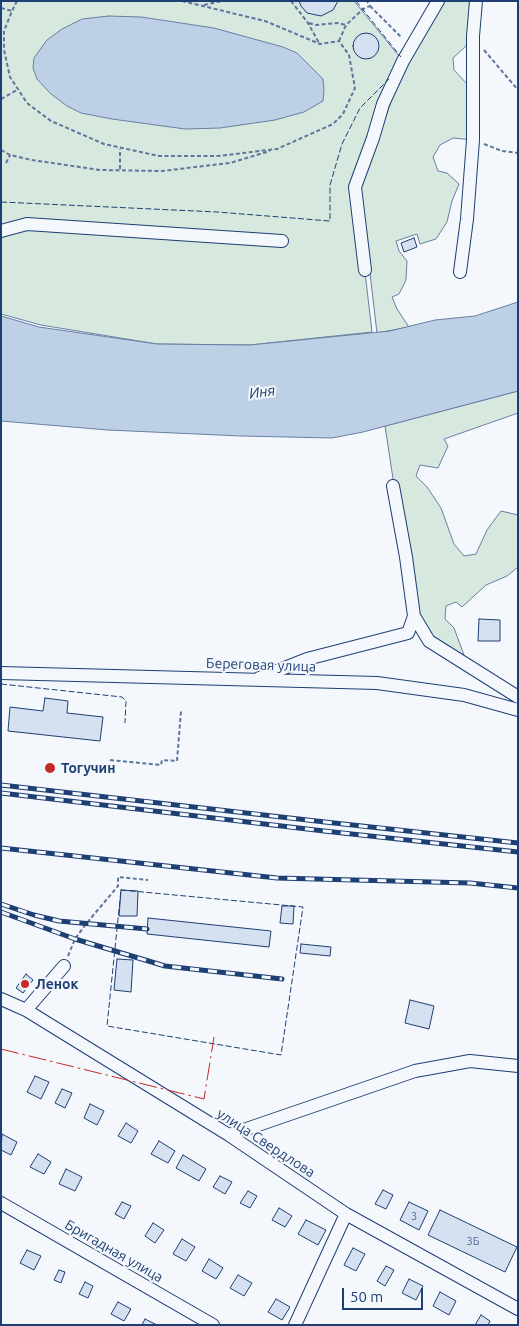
<!DOCTYPE html>
<html>
<head>
<meta charset="utf-8">
<style>
  body { margin:0 }
  #map { position:relative; width:519px; height:1326px; overflow:hidden; background:#f4f7fb; font-family:Ubuntu,sans-serif }
  canvas { display:block }
  .frame { position:absolute; inset:0; border:2px solid #1d3f73; pointer-events:none }
  .scale { position:absolute; left:342px; top:1288px; width:81px; height:22px; box-sizing:border-box; border:2px solid #1d3f73; border-top:0; padding-left:6px; font-size:15px; line-height:18px; white-space:nowrap; color:#1d3f73; -webkit-text-stroke:4px #f4f7fb; paint-order:stroke }
</style>
</head>
<body>
<div id="map">
<canvas width="519" height="1326"></canvas>
<div class="frame"></div>
<div class="scale">50 m</div>
</div>
<script>
const context = document.querySelector('canvas').getContext('2d');
context.lineJoin = 'round';
function fillPath(path, color) { context.fillStyle = color; context.fill(path, 'evenodd'); }
const poly = rows => new Path2D(rows.map(r => 'M' + r).join(''));
function trace(path, color, width, dash) { context.strokeStyle = color; context.lineWidth = width; context.lineCap = dash ? 'butt' : 'round'; context.setLineDash(dash || []); context.stroke(path); }
function write(font, color, halo, rows, align = 'center') {
  context.font = font + ' Ubuntu,sans-serif'; context.lineWidth = 4; context.setLineDash([]); context.textBaseline = 'middle'; context.strokeStyle = halo; context.fillStyle = color; for (const [text, x, y, turn = 0] of rows) {
    context.save(); context.translate(x, y); context.rotate((+turn || 0) * Math.PI / 180); context.textAlign = isNaN(turn) ? turn : align; if (halo) context.strokeText(text, 0, 0); context.fillText(text, 0, 0); context.restore();
  }
}
const green = poly([
  [1,1,354,1,403,61,355,187,372,332,250,345,157,344,41,325,1,314,1,1],
  [442,1,473,1,470,30,466,46,453,58,454,70,467,84,473,140,453,138,440,145,433,157,438,171,447,173,459,184,452,201,447,222,436,239,420,244,417,234,396,241,399,251,407,261,406,280,399,294,392,297,397,309,409,327,377,333,360,189,415,34,442,1],
  [518,391,518,413,444,439,448,446,438,468,420,465,416,476,427,487,441,508,454,544,464,556,476,554,487,530,501,511,518,515,518,567,507,576,486,585,462,607,456,602,446,606,445,619,454,628,464,655,429,641,414,616,385,426,518,391]
]);
fillPath(green, '#d7e8df');
trace(green, '#687fa3', 1);
const water = poly([
  [109,16,141,17,214,28,283,47,297,53,323,79,324,91,323,101,304,112,275,120,220,128,185,129,112,119,81,113,67,106,51,94,37,79,33,68,34,58,47,40,62,29,82,19,109,16],
  [518,302,518,391,363,432,332,438,241,436,108,430,1,421,1,316,39,327,157,344,250,345,390,331,435,320,475,316,518,302]
]);
fillPath(water, '#bed0e5');
trace(water, '#687fa3', 1);
const building = poly([
  [299,1,338,1,333,10,321,16,307,13,301,6,299,1],
  '353 46a13 13 0 1 1 26 0a13 13 0 1 1-26 0Z',
  [414,238,417,247,404,252,401,243,414,238],
  [479,619,500,620,500,641,478,641,479,619],
  [45,698,68,701,67,713,103,717,100,741,8,731,10,707,43,711,45,698],
  [121,890,138,891,137,916,119,916,121,890],
  [282,906,294,906,293,924,280,923,282,906],
  [148,918,271,931,269,947,147,934,148,918],
  [301,944,331,947,330,956,300,953,301,944],
  [117,959,133,960,131,992,114,990,117,959],
  [26,974,33,980,23,993,16,988,26,974],
  [410,1000,434,1006,429,1029,405,1023,410,1000],
  [35,1076,49,1082,41,1099,27,1092,35,1076],
  [62,1089,72,1093,65,1108,55,1103,62,1089],
  [90,1104,104,1111,97,1125,84,1118,90,1104],
  [126,1123,138,1131,131,1143,118,1136,126,1123],
  [2,1134,17,1142,11,1155,1,1150,2,1134],
  [159,1141,175,1151,168,1163,151,1154,159,1141],
  [38,1154,51,1162,44,1174,30,1167,38,1154],
  [183,1155,206,1169,199,1181,176,1168,183,1155],
  [66,1169,82,1177,75,1191,59,1184,66,1169],
  [220,1176,232,1182,225,1194,213,1187,220,1176],
  [383,1190,393,1195,386,1209,375,1204,383,1190],
  [248,1191,257,1196,250,1208,240,1203,248,1191],
  [122,1202,131,1206,124,1219,115,1214,122,1202],
  [409,1202,428,1211,419,1230,400,1220,409,1202],
  [279,1208,292,1216,285,1227,272,1220,279,1208],
  [440,1210,517,1247,505,1272,428,1235,440,1210],
  [306,1220,326,1230,318,1245,298,1234,306,1220],
  [153,1223,164,1230,155,1243,145,1236,153,1223],
  [182,1239,195,1247,186,1261,173,1254,182,1239],
  [353,1248,365,1254,356,1271,344,1265,353,1248],
  [27,1250,41,1256,34,1270,20,1263,27,1250],
  [209,1259,223,1268,216,1279,202,1271,209,1259],
  [386,1266,394,1270,385,1286,377,1281,386,1266],
  [59,1270,65,1272,61,1283,54,1280,59,1270],
  [238,1275,252,1283,244,1296,230,1288,238,1275],
  [409,1279,423,1286,416,1300,402,1293,409,1279],
  [85,1282,93,1286,88,1298,79,1294,85,1282],
  [440,1292,456,1301,449,1315,433,1306,440,1292],
  [276,1299,290,1307,282,1320,268,1312,276,1299],
  [118,1302,131,1309,124,1321,111,1314,118,1302],
  [481,1315,490,1321,488,1325,475,1325,481,1315],
  [145,1319,157,1325,142,1325,145,1319]
]);
fillPath(building, '#d5e0f0');
trace(building, '#1d3f73', 1);
const minor = poly([
  [1,231,27,224,282,241],
  [365,270,355,187,373,138,383,104,403,61,438,1],
  [460,272,467,219,473,140,473,36,476,1],
  [414,616,429,641,518,697],
  [1,673,377,683,464,695,518,710],
  [259,678,307,659,408,633,414,616,406,557,393,486],
  [1,999,26,1010,229,1135,346,1214,518,1309],
  [26,1010,64,966],
  [229,1135,415,1071,470,1061,518,1066],
  [1,1203,213,1325],
  [295,1325,346,1214]
]);
trace(minor, '#1d3f73', 14);
trace(poly([
  [1,1,2,1],
  [17,1,12,11,4,31,4,50,10,77,27,103,51,121,104,144,159,156,218,156,277,149,333,124,343,114,355,88,349,55,339,41],
  [182,1,265,21,320,44,339,41],
  [291,1,308,23,319,43],
  [204,5,222,1],
  [370,6,402,38],
  [1,8,12,11],
  [309,23,315,25,338,23,346,25],
  [339,41,346,25,363,9,370,6,367,1],
  [484,50,518,90],
  [1,99,17,90],
  [484,144,502,151,518,153],
  [1,150,10,155,32,160,100,170,162,171,230,163,270,151],
  [6,163,10,155],
  [120,169,120,149],
  [110,760,161,765,162,760,177,761,181,711],
  [68,956,75,939,86,924,118,886,118,877,148,880]
]), '#5e769c', 2, [4, 2.5]);
trace(minor, '#f4f7fb', 12);
const rail = poly([
  [1,785,325,822,518,843],
  [1,793,324,831,518,852],
  [1,848,277,878,470,883,518,888],
  [1,904,34,915,59,921,147,929],
  [1,912,75,939,165,966,282,979]
]);
trace(rail, '#1d3f73', 5);
trace(rail, '#f4f7fb', 3, [9]);
trace(poly([
  [356,1,401,57],
  [1,202,217,212,330,221,330,185,342,144,360,108,389,79],
  [1,684,122,697,126,701,125,723],
  [121,890,303,907,281,1055,107,1026,121,890]
]), '#1d3f73', 1, [6, 2.5]);
trace(poly([
  [1,1049,204,1099,214,1037]
]), '#c62828', 1, [18, 4, 2.5, 4]);
for (const [x, y, r, color] of [
  [50,768,6,"#c62828"],
  [25,984,5,"#c62828"]
]) { const dot = new Path2D(); dot.arc(x, y, r, 0, 2 * Math.PI); context.fillStyle = color; context.fill(dot); trace(dot, '#f4f7fb', 2); }
write('11px', '#4b6792', null, [
  ["3",414,1216],
  ["3Б",473,1241]
]);
write('14px', '#1d3f73', '#f4f7fb', [
  ["Береговая улица",261,665,2],
  ["улица Свердлова",266,1143,33],
  ["Бригадная улица",114,1251,30]
]);
write('bold 14px', '#1d3f73', '#f4f7fb', [
  ["Тогучин",61,768],
  ["Ленок",35,984]
], 'left');
write('italic 15px', '#1d3f73', '#f4f7fb', [
  ["Иня",262,392,-8]
]);
</script>
</body>
</html>
